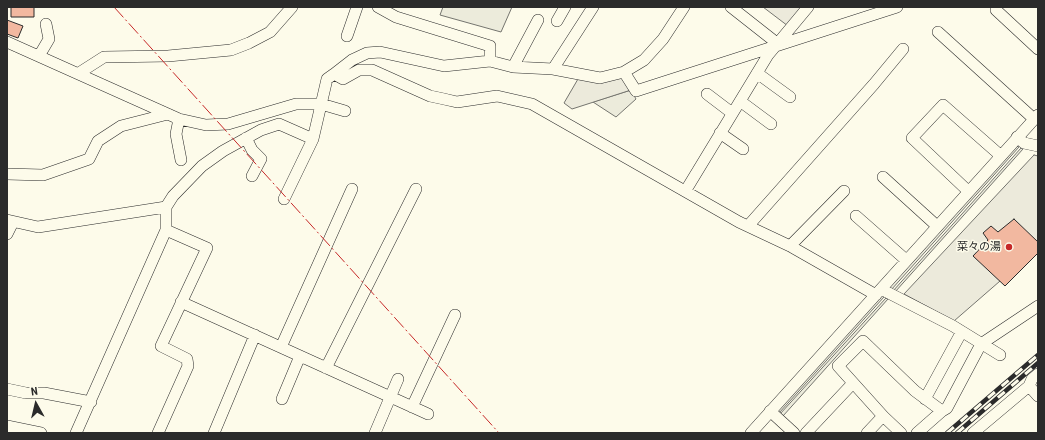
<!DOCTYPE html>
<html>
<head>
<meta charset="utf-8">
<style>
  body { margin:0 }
  #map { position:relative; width:1045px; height:440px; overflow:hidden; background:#fdfbea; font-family:"Roboto Condensed",sans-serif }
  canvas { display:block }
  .frame { position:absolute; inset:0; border:8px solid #2b2b2b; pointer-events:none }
  .north { position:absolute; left:16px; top:384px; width:40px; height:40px; -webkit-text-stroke:3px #fdfbea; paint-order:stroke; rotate:352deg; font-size:11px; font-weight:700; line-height:16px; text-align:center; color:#2b2b2b }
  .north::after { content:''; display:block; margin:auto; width:14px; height:18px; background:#2b2b2b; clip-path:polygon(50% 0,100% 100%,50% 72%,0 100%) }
</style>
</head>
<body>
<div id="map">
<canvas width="1045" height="440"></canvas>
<div class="frame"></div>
<div class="north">N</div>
</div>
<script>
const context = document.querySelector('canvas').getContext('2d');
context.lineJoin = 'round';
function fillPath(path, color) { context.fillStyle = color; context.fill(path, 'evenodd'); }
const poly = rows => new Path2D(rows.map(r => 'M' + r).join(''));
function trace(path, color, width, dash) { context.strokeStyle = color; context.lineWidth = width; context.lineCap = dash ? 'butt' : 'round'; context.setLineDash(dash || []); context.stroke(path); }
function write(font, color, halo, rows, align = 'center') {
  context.font = font + ' "Roboto Condensed","Noto Sans JP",sans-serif'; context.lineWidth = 3; context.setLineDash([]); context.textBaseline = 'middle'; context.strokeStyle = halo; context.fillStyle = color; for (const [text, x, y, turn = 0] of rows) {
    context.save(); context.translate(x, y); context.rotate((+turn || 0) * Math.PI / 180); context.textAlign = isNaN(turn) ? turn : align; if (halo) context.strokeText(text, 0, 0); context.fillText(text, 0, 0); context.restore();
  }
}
const green = poly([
  [443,7,512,7,501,32,440,15,443,7],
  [631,90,636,99,616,117,593,102,631,90],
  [1016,146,1019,147,891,290,889,287,1016,146],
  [1021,148,1023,149,895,292,893,291,1021,148],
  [882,295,884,297,779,413,776,411,882,295],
  [886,298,888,299,783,416,780,414,886,298]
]);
fillPath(green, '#ecebdb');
trace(green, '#74746e', 1);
const parking = poly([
  [763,7,803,7,788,26,763,7],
  [621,76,631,90,572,109,564,103,578,79,599,82,621,76],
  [1034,155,1038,156,1038,248,954,321,904,294,1034,155]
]);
fillPath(parking, '#eceadb');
trace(parking, '#74746e', 1);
const building = poly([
  [11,7,34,7,34,17,11,17,11,7],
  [7,20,23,26,18,38,7,34,7,20],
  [1014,219,1038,242,1038,253,1005,286,973,256,988,240,983,233,991,226,998,232,1014,219]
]);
fillPath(building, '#f2b8a0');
trace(building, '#2b2b2b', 1);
const minor = poly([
  [378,7,396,17,490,46,490,61],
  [593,7,553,69,600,78,624,72,636,91,897,7],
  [731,7,778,44],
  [996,10,1038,49],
  [557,21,565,7],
  [938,32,1034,119],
  [347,36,357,7],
  [7,42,179,119,206,125,228,124,296,104,321,104,345,111],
  [39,56,49,39,46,24],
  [513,67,538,20],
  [624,72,644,60,663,39,684,7],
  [79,73,104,57,168,56,231,50,249,43,270,32,292,7],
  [757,73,790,97],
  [334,74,352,60,367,53,380,52,444,66,490,61,513,67,553,69],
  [707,94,732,113],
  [740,101,771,124],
  [179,119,176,134,181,160],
  [720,133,743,149],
  [1017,137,1024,143,1038,146],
  [246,138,252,150,261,159,252,176],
  [7,174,43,175,89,159,98,141,121,126,168,114],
  [883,177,937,226],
  [686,190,768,55,808,7],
  [968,191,912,138,943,105,1001,156],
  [284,199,313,139],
  [856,216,906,260],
  [7,220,38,227,166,207],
  [748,226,874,84,903,49],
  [7,234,13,222],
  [790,246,844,191],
  [881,289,953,326,1000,355],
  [181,302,428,414],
  [281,347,352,189],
  [326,368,416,189],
  [1029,386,1038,396],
  [7,389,26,393,44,393,91,402],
  [282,399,300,356],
  [925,399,961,333],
  [412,407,455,315],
  [770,411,794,433],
  [942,411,947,408,981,344,1038,306],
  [7,426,41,433],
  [76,433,166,230,166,207,173,196,202,166,223,151,261,130,279,124,313,139,327,79,334,74,343,79,359,70,372,70,430,96,444,99,457,102,497,96,532,104,739,222,790,246,876,295],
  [158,433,188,366,187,359,161,346,207,248,166,230],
  [214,433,255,335],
  [375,433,398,379],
  [751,433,1038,115],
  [806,433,853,383],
  [867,433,883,416],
  [901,433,883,416,838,366,863,341,915,391,942,411,917,433],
  [973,433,1029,386,1032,379,1038,374]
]);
trace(minor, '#2b2b2b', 12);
trace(minor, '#fdfbea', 11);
const rail = poly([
  [947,433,1038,355],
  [957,433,1038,363]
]);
trace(rail, '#2b2b2b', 4.5);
trace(rail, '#fdfbea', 3, [9]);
trace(poly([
  [114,7,499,433]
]), '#c62828', 1, [14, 3, 2, 3]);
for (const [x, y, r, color] of [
  [1009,247,4,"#c62828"]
]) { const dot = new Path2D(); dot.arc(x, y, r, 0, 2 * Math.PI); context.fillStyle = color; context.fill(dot); trace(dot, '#fdfbea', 1.5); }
write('11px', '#2b2b2b', '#fdfbea', [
  ["菜々の湯",1001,247]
], 'right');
</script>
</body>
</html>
